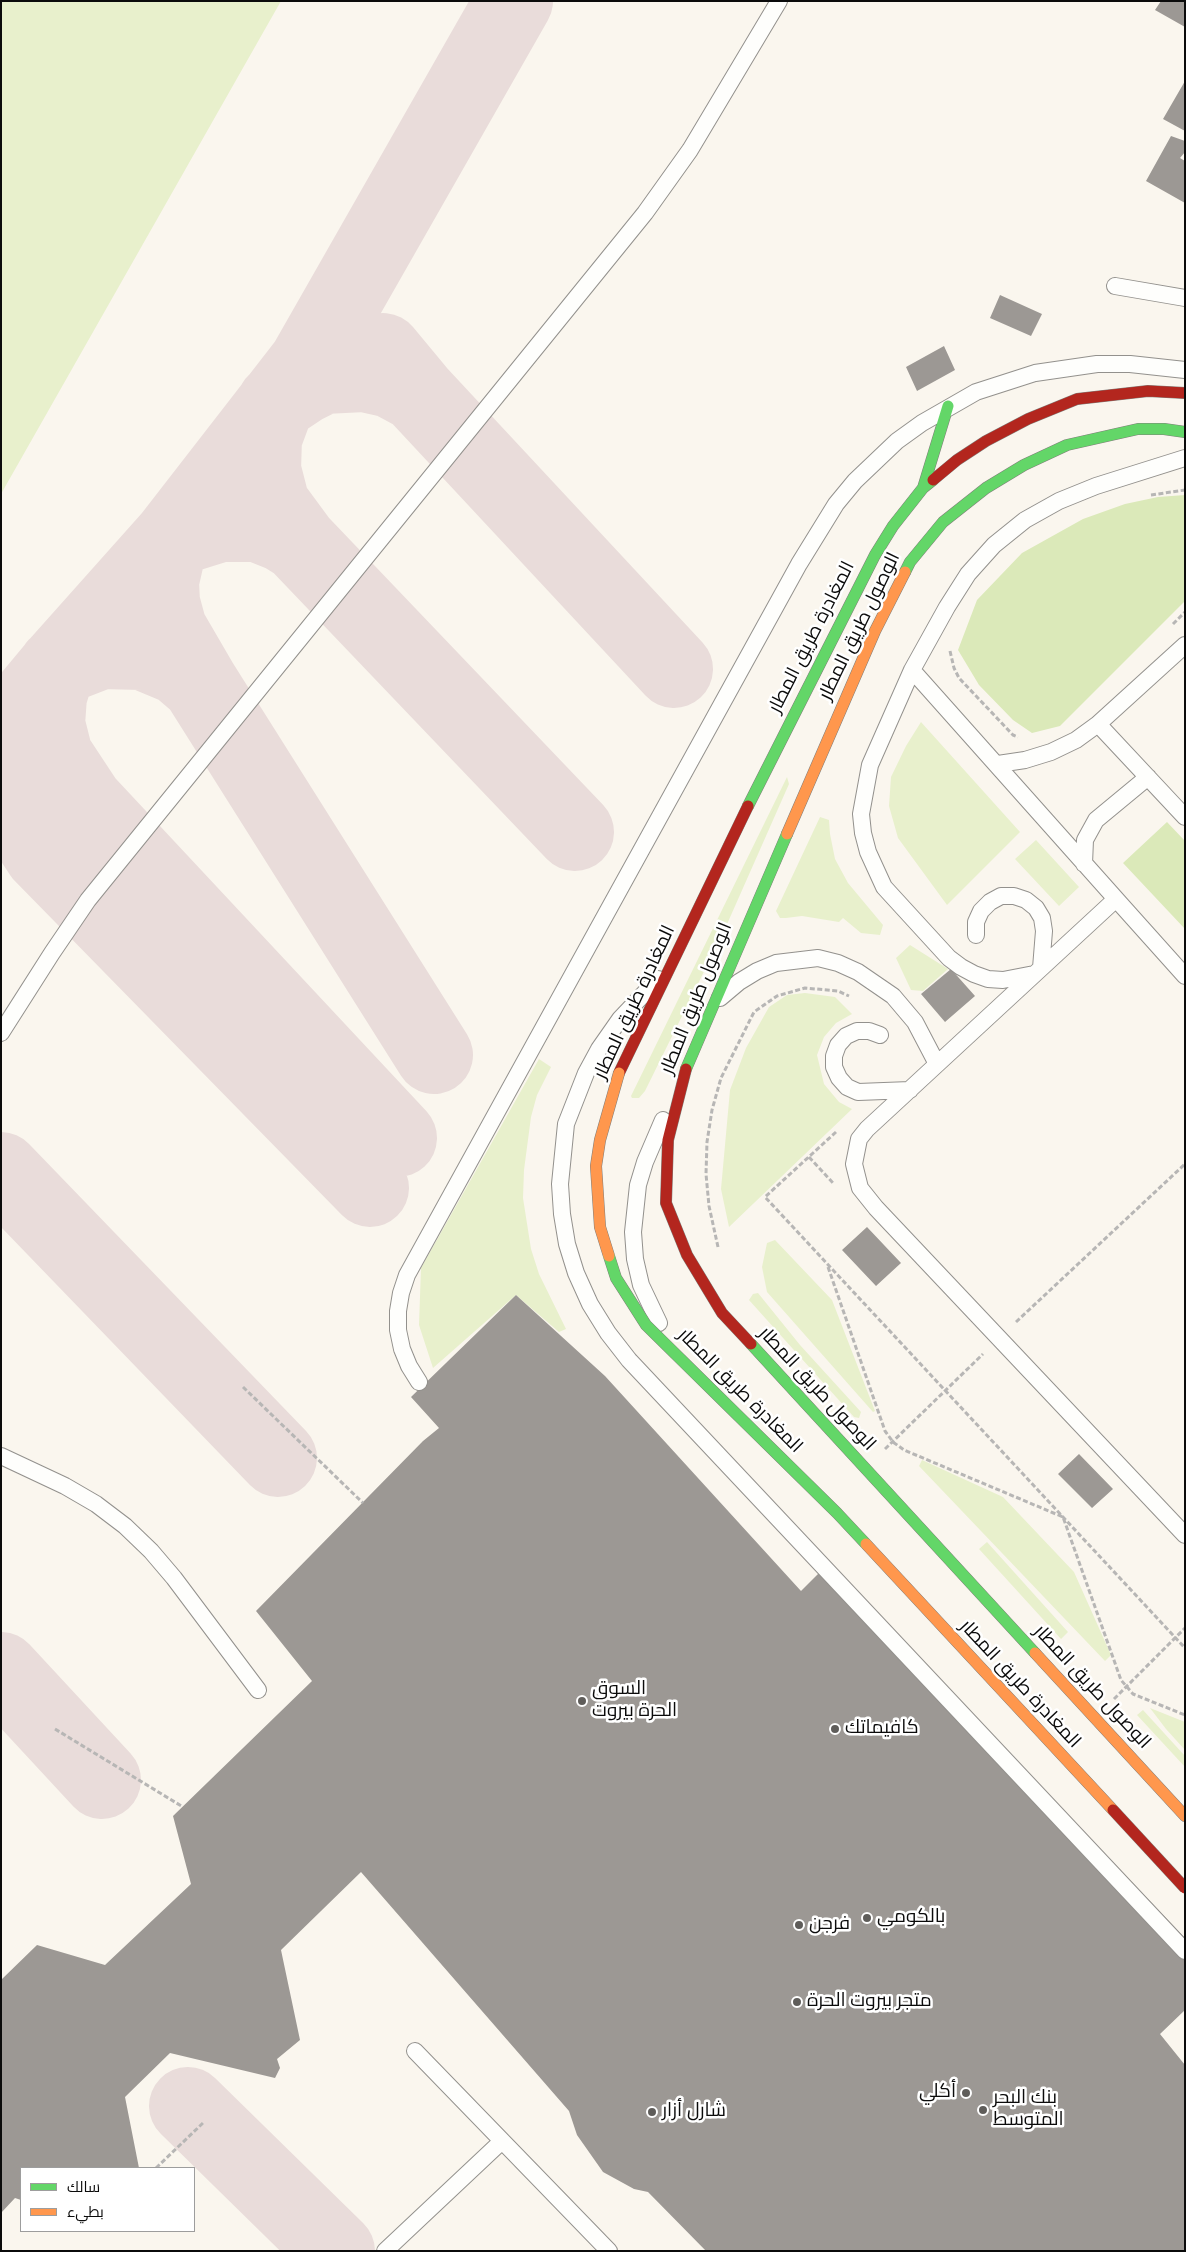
<!DOCTYPE html>
<html>
<head>
<meta charset="utf-8">
<style>
  body { margin:0 }
  #map { position:relative; width:1186px; height:2252px; overflow:hidden; background:#faf6ee; font-family:Spectral,Cairo,serif }
  canvas { display:block }
  .frame { position:absolute; inset:0; border:2px solid #0b0b0b; pointer-events:none }
  .legend { position:absolute; left:20px; top:2167px; width:175px; height:65px; box-sizing:border-box; background:#fff; border:1px solid #9d9d9d; margin:0; padding:6px 9px; list-style:none; font-size:15px; color:#0b0b0b }
  .legend li { display:flex; align-items:center; gap:10px; height:25px }
  .legend b { width:25px; border:1px solid #9d9d9d }
</style>
</head>
<body>
<div id="map">
<canvas width="1186" height="2252"></canvas>
<div class="frame"></div>
<ul class="legend">
<li><b style="height:6px;background:#63d668"></b>سالك</li>
<li><b style="height:6px;background:#ff974d"></b>بطيء</li>
</ul>
</div>
<script>
const context = document.querySelector('canvas').getContext('2d');
context.lineJoin = 'round';
function fillPath(path, color) { context.fillStyle = color; context.fill(path, 'evenodd'); }
const poly = rows => new Path2D(rows.map(r => 'M' + r).join(''));
function trace(path, color, width, dash) { context.strokeStyle = color; context.lineWidth = width; context.lineCap = dash ? 'butt' : 'round'; context.setLineDash(dash || []); context.stroke(path); }
function write(font, color, halo, rows, align = 'center') {
  context.font = font + ' Spectral,Cairo,serif'; context.lineWidth = 5; context.setLineDash([]); context.textBaseline = 'middle'; context.strokeStyle = halo; context.fillStyle = color; for (const [text, x, y, turn = 0] of rows) {
    context.save(); context.translate(x, y); context.rotate((+turn || 0) * Math.PI / 180); context.textAlign = isNaN(turn) ? turn : align; if (halo) context.strokeText(text, 0, 0); context.fillText(text, 0, 0); context.restore();
  }
}
fillPath(poly([
  [1,1,281,1,1,494],
  [921,722,1020,832,947,905,898,838,889,806,891,777,906,746],
  [787,777,789,784,724,931,645,1091,639,1098,632,1098,631,1096],
  [820,817,829,820,830,834,835,859,848,883,883,925,880,935,861,933,843,918,839,922,802,916,786,918,780,918,776,911],
  [1036,840,1079,887,1059,906,1015,859],
  [910,945,948,969,923,991,911,990,896,958],
  [805,993,835,997,852,1014,836,1023,824,1037,817,1055,824,1084,839,1102,852,1109,729,1227,721,1189,730,1090,746,1048,769,1007,787,995],
  [539,1059,551,1067,537,1095,531,1117,524,1170,523,1198,531,1249,539,1274,566,1329,559,1332,516,1295,433,1368,419,1325,421,1268],
  [775,1240,832,1300,875,1411,873,1412,767,1292,762,1267,767,1243],
  [758,1293,800,1345,861,1412,859,1418,854,1417,749,1300,753,1294],
  [922,1460,1003,1497,1074,1572,1111,1655,1105,1661,919,1466],
  [987,1542,1068,1632,1061,1639,979,1549],
  [1150,1708,1185,1722,1185,1750,1166,1729],
  [1143,1710,1185,1756,1185,1767,1137,1715]
]), '#e8f0cc');
fillPath(poly([
  [1185,495,1185,601,1060,726,1032,733,1013,720,979,685,958,650,977,600,1022,553,1083,519,1125,504,1158,497],
  [1167,822,1185,841,1185,929,1123,863]
]), '#dbe9b9');
trace(poly([
  [383,352,417,393,674,669],
  [417,393,391,379,364,373,323,375,303,385,276,403,263,438,262,470,271,505,299,543,575,832],
  [299,543,283,533,258,523,220,523,172,538,165,559,160,581,161,603,168,629,200,684,434,1055],
  [200,684,179,666,143,651,101,650,57,667,48,696,46,724,54,756,85,803,398,1138],
  [17,713,4,756,4,783,13,809,43,854,370,1188],
  [1,734,57,667,172,538,307,364,514,1],
  [1,1171,278,1458],
  [1,1671,102,1780],
  [188,2106,336,2251]
]), '#e9dcda', 78);
fillPath(poly([
  [1161,1,1185,1,1185,27,1155,10],
  [1185,81,1185,131,1163,119],
  [1171,136,1185,141,1185,152,1180,158,1185,161,1185,203,1146,181],
  [1000,295,1042,314,1031,336,990,318],
  [944,346,955,370,917,391,906,367],
  [951,969,975,996,945,1022,921,994],
  [867,1227,901,1263,876,1286,842,1250],
  [516,1295,605,1376,801,1591,829,1563,1185,1938,1185,2010,1160,2034,1185,2065,1185,2251,706,2251,648,2192,634,2189,603,2172,577,2135,569,2111,361,1872,281,1950,300,2040,277,2059,280,2068,275,2078,170,2053,125,2097,139,2168,21,2168,21,2200,15,2198,1,2213,1,1980,37,1945,105,1965,191,1884,173,1816,312,1681,256,1611,423,1441,439,1428,411,1397],
  [1079,1454,1113,1489,1092,1508,1058,1474]
]), '#9c9894');
const lane = poly([
  [1115,286,1185,298],
  [1185,645,1098,724,1185,817],
  [912,670,1116,899],
  [998,764,1025,760,1051,752,1076,740,1098,724],
  [1084,864,1085,840,1096,820,1148,777],
  [976,935,976,922,981,911,990,902,1001,896,1014,896,1026,900,1036,908,1042,918,1044,931,1041,968],
  [1034,974,1003,980,988,979,974,974,961,967,949,958,884,887,868,852,863,833,861,814,870,765,912,670,947,607,968,574,994,545,1025,520,1059,501,1096,486,1185,458],
  [1185,976,1116,899,867,1129,859,1139,854,1164,860,1188,876,1208,1185,1535],
  [658,979,620,1019,599,1049,586,1073,566,1124,560,1184,562,1214,567,1244,576,1273,590,1304,608,1333,629,1360,1185,1951],
  [720,998,739,982,757,971,776,963,818,958,838,963,858,972,893,996,915,1022,937,1064],
  [1,1033,52,953,88,900,645,213,690,150,779,1],
  [880,1035,869,1031,857,1031,846,1036,838,1045,834,1056,834,1067,839,1078,847,1087,858,1092,910,1090],
  [659,1323,641,1285,635,1259,633,1232,638,1185,645,1162,663,1120],
  [419,1382,409,1366,402,1349,398,1330,398,1311,401,1293,407,1275,799,564,836,504,855,481,897,441,922,423,976,392,1035,373,1097,364,1130,364,1185,370],
  [1,1456,65,1486,96,1504,125,1526,151,1551,174,1578,258,1690],
  [415,2051,609,2251],
  [385,2251,502,2141]
]);
const fast = poly([
  [923,488,948,406],
  [905,572,910,562,943,522,986,488,1024,465,1067,445,1138,429,1164,429,1185,432],
  [748,806,875,555,893,526,923,488,933,480],
  [686,1069,787,834],
  [751,1344,1035,1653]
]);
const slow = poly([
  [787,834,875,631,905,572],
  [1035,1653,1185,1816]
]);
const jam = poly([
  [933,480,957,460,986,441,1028,419,1077,399,1148,391,1185,393],
  [686,1069,668,1140,666,1203,687,1255,722,1313,751,1344],
  [619,1073,748,806]
]);
trace(lane, '#93918d', 18);
trace(fast, '#807e7a', 12);
trace(slow, '#807e7a', 12);
trace(jam, '#807e7a', 12);
trace(poly([
  [1151,495,1185,490],
  [1173,624,1185,612],
  [950,651,954,668,959,678,1013,735,1018,737],
  [836,1132,765,1197,1185,1648],
  [809,1157,834,1184],
  [718,1247,709,1206,706,1174,707,1142,712,1110,721,1078,754,1012,777,996,805,988,838,991,849,996],
  [828,1267,885,1431,893,1442,904,1450,1063,1517,1121,1680,1133,1694,1185,1715],
  [1016,1322,1185,1164],
  [243,1387,363,1503],
  [885,1449,983,1354],
  [1114,1699,1185,1628],
  [55,1729,183,1807],
  [156,2168,204,2122]
]), '#b7b6b5', 3, [5, 2.5]);
trace(lane, '#fefefc', 16);
trace(fast, '#63d668', 11);
trace(slow, '#ff974d', 11);
trace(jam, '#b3261e', 11);
const fastBridge = poly([
  [609,1256,616,1278,646,1325,837,1513,866,1544]
]);
const slowBridge = poly([
  [609,1256,600,1227,596,1166,600,1140,619,1073],
  [866,1544,1113,1810]
]);
const jamBridge = poly([
  [1113,1810,1185,1888]
]);
trace(fastBridge, '#807e7a', 12, []);
trace(slowBridge, '#807e7a', 12, []);
trace(jamBridge, '#807e7a', 12, []);
trace(fastBridge, '#63d668', 11);
trace(slowBridge, '#ff974d', 11);
trace(jamBridge, '#b3261e', 11);
for (const [x, y, r, color] of [
  [582,1701,5,"#5f5d5a"],
  [835,1729,5,"#5f5d5a"],
  [867,1918,5,"#5f5d5a"],
  [799,1925,5,"#5f5d5a"],
  [797,2002,5,"#5f5d5a"],
  [966,2093,5,"#5f5d5a"],
  [983,2110,5,"#5f5d5a"],
  [652,2112,5,"#5f5d5a"]
]) { const dot = new Path2D(); dot.arc(x, y, r, 0, 2 * Math.PI); context.fillStyle = color; context.fill(dot); trace(dot, '#fff', 2); }
write('19px', '#0b0b0b', '#fff', [
  ["الوصول طريق المطار",861,627,-64],
  ["المغادرة طريق المطار",813,638,-63],
  ["الوصول طريق المطار",698,999,-68],
  ["المغادرة طريق المطار",636,1003,-65],
  ["الوصول طريق المطار",816,1390,47],
  ["المغادرة طريق المطار",739,1392,45],
  ["المغادرة طريق المطار",1019,1685,47],
  ["الوصول طريق المطار",1091,1688,47]
]);
write('19px', '#0b0b0b', '#fff', [
  ["السوق",592,1690],
  ["الحرة بيروت",592,1712],
  ["كافيماتك",845,1729],
  ["بالكومي",877,1918],
  ["فرجن",809,1925],
  ["متجر بيروت الحرة",807,2002],
  ["أكلي",956,2093,"right"],
  ["بنك البحر",993,2099],
  ["المتوسط",993,2121],
  ["شارل أزار",662,2112]
], 'left');
</script>
</body>
</html>
